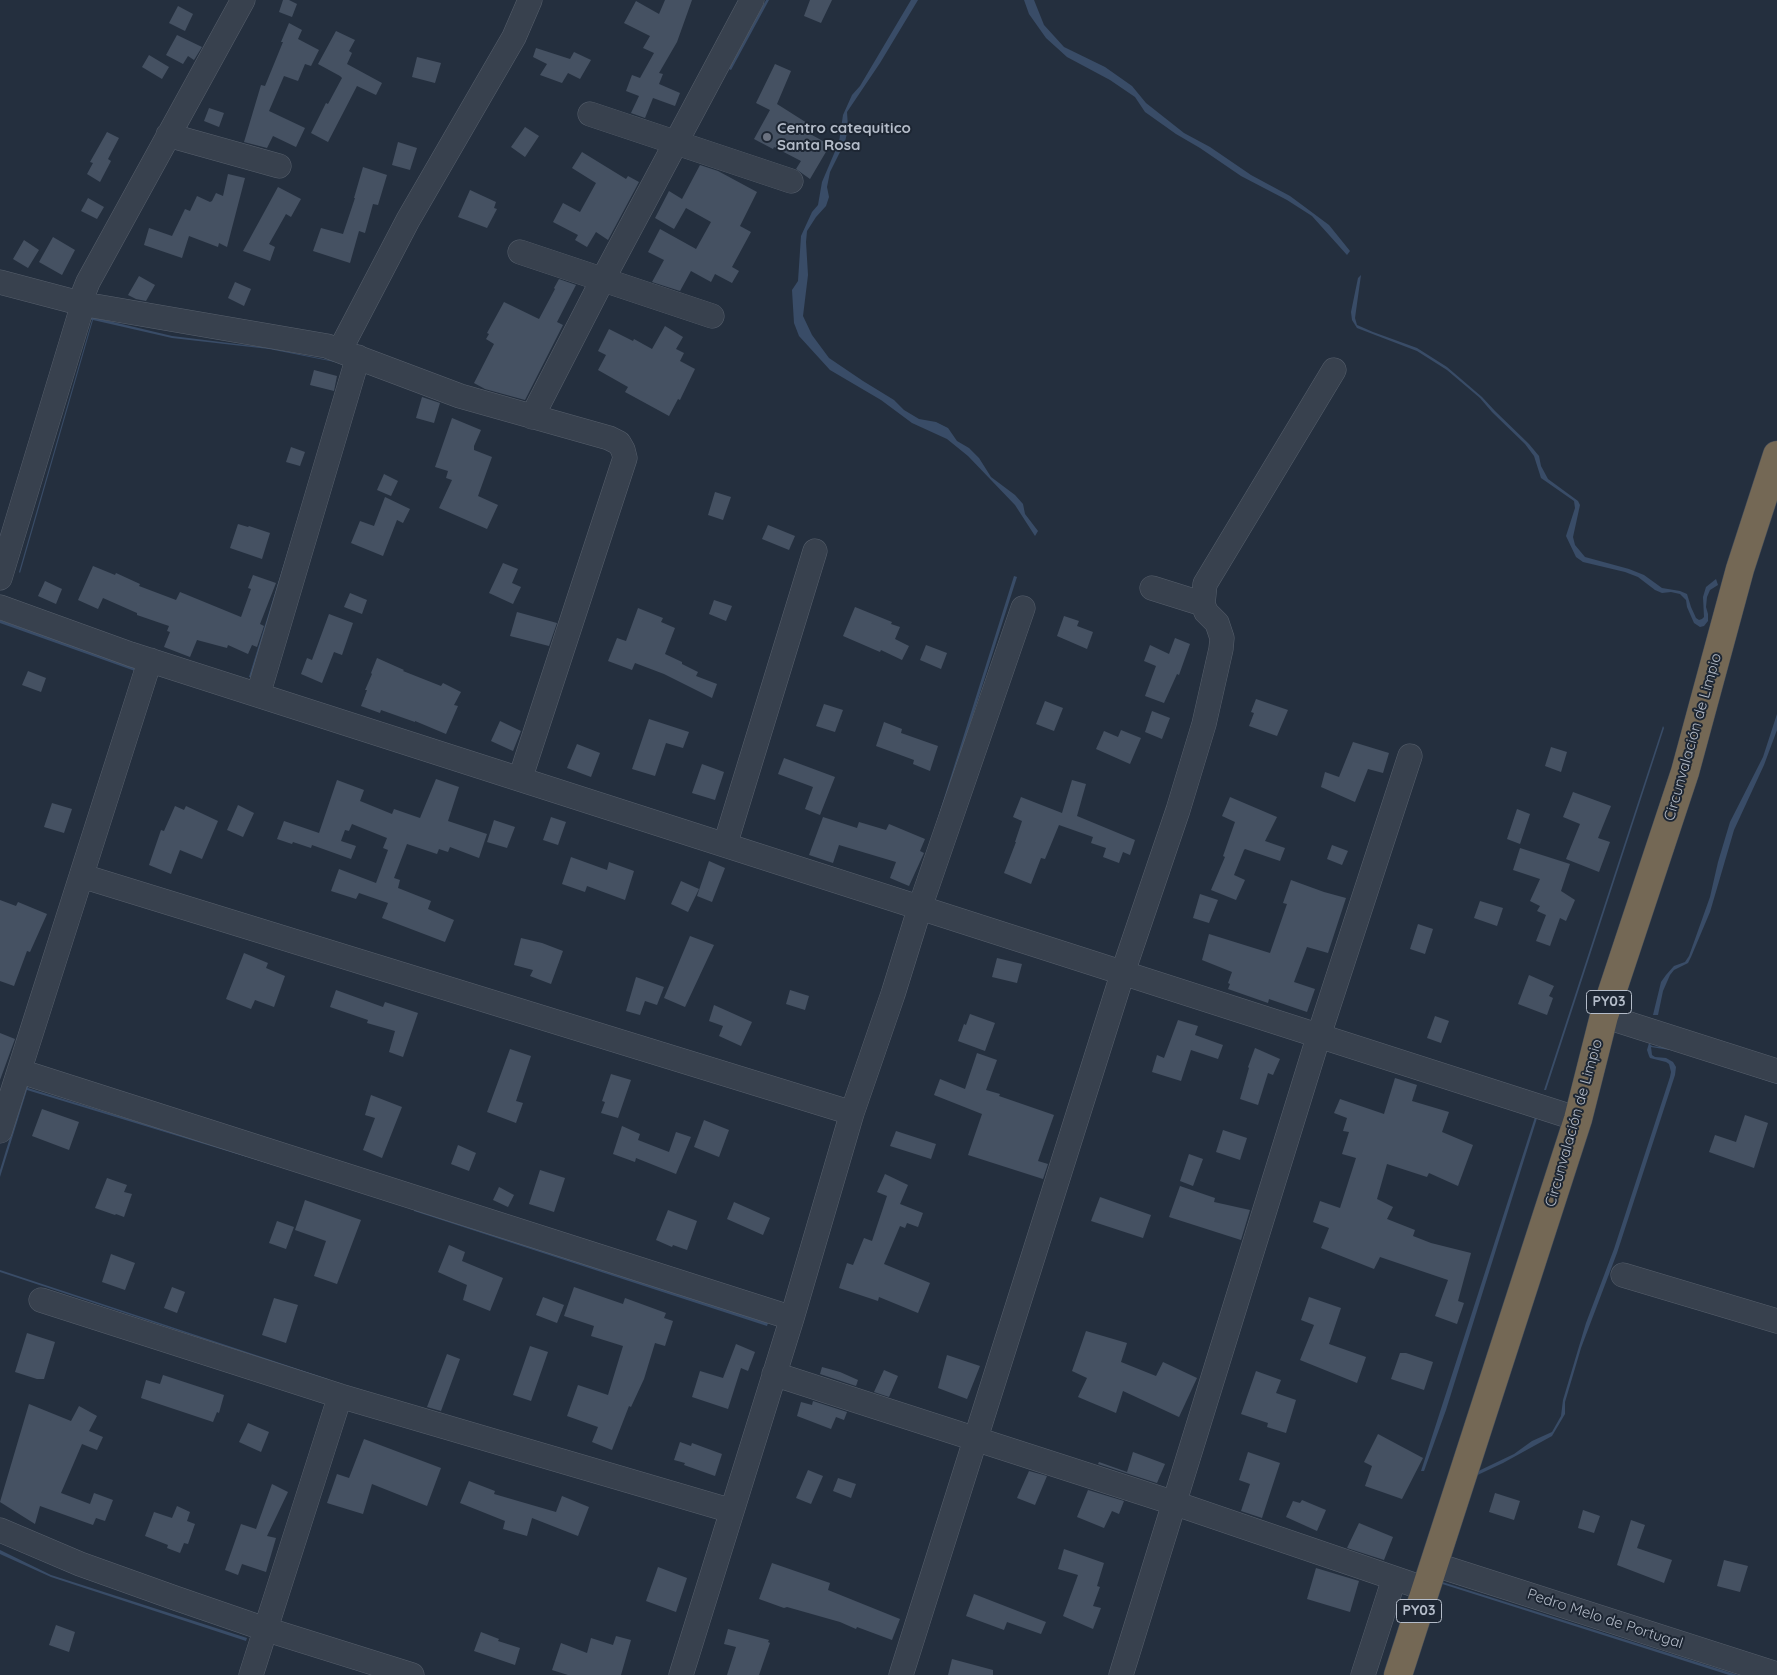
<!DOCTYPE html>
<html>
<head>
<meta charset="utf-8">
<style>
  body { margin:0 }
  canvas { display:block; background:#242f3e }
</style>
</head>
<body>
<canvas width="1777" height="1675"></canvas>
<script>
const context = document.querySelector('canvas').getContext('2d');
context.lineJoin = 'round';
function fillPath(path, color) { context.fillStyle = color; context.fill(path, 'evenodd'); }
const poly = rows => new Path2D(rows.map(r => 'M' + r).join(''));
function trace(path, color, width, dash) { context.strokeStyle = color; context.lineWidth = width; context.lineCap = dash ? 'butt' : 'round'; context.setLineDash(dash || []); context.stroke(path); }
function write(font, color, halo, rows, align = 'center') {
  context.font = font + ' Quicksand,sans-serif'; context.lineWidth = 4; context.setLineDash([]); context.textBaseline = 'middle'; context.strokeStyle = halo; context.fillStyle = color; for (const [text, x, y, turn = 0] of rows) {
    context.save(); context.translate(x, y); context.rotate((+turn || 0) * Math.PI / 180); context.textAlign = isNaN(turn) ? turn : align; if (halo) context.strokeText(text, 0, 0); context.fillText(text, 0, 0); context.restore();
  }
}
fillPath(poly([
  [766,0,769,0,731,70,729,69],
  [911,0,918,0,880,63,847,112,848,128,845,142,830,172,827,187,829,197,826,206,816,217,807,231,806,242,808,275,803,316,812,335,829,358,863,381,894,400,904,410,919,419,936,422,948,428,957,441,969,448,979,458,991,477,1015,495,1023,504,1025,514,1038,531,1035,536,1015,505,968,456,947,439,912,423,881,400,830,370,799,336,794,323,792,290,798,281,801,236,812,212,818,205,822,182,839,142,843,115,852,95,860,86],
  [1024,0,1034,0,1044,25,1064,47,1105,67,1132,86,1146,103,1184,133,1210,147,1251,175,1290,196,1329,225,1350,251,1347,255,1312,216,1287,200,1241,176,1200,148,1176,134,1145,112,1135,97,1110,80,1067,57,1046,38,1029,14],
  [1361,275,1355,318,1357,325,1373,332,1417,348,1447,367,1482,397,1495,411,1529,444,1539,456,1541,466,1548,479,1578,501,1580,505,1573,537,1575,545,1585,557,1629,569,1644,575,1662,588,1680,591,1687,594,1691,607,1696,618,1699,620,1702,619,1704,617,1703,597,1706,587,1716,579,1718,585,1710,590,1707,597,1706,607,1708,614,1708,621,1704,626,1700,627,1694,623,1687,607,1686,600,1680,594,1671,592,1662,593,1655,590,1638,577,1625,572,1583,562,1576,557,1566,536,1575,508,1574,501,1541,478,1534,456,1525,444,1492,412,1480,398,1447,370,1417,351,1357,328,1352,320,1351,312,1358,278],
  [88,316,172,336,270,348,348,364,251,677,249,677,345,366,335,362,269,349,172,338,93,320,20,573,19,572,92,320,88,318],
  [1014,576,1017,577,936,831,934,830],
  [0,620,137,668,135,671,0,623],
  [1777,714,1777,730,1764,765,1734,830,1710,912,1691,957,1688,963,1674,970,1670,975,1663,991,1658,1015,1653,1015,1661,982,1666,975,1674,966,1685,962,1689,956,1710,897,1718,862,1730,822,1763,757],
  [1663,726,1664,728,1546,1090,1544,1090],
  [1649,1043,1652,1046,1676,1049,1777,1082,1777,1084,1676,1051,1651,1047,1652,1055,1655,1057,1666,1058,1673,1062,1676,1067,1675,1075,1617,1253,1581,1348,1565,1402,1565,1414,1552,1436,1503,1463,1469,1479,1468,1476,1514,1454,1532,1441,1552,1432,1561,1416,1563,1400,1586,1323,1614,1249,1670,1077,1671,1072,1669,1064,1666,1062,1650,1058,1649,1056,1647,1050],
  [26,1085,28,1086,28,1088,388,1199,388,1200,27,1090,0,1177,0,1170],
  [1536,1114,1538,1115,1446,1410,1424,1471,1421,1471],
  [414,1208,768,1323,767,1326,414,1211],
  [0,1270,328,1379,328,1380,0,1272],
  [0,1550,51,1575,247,1638,246,1641,51,1577,0,1554],
  [1436,1580,1738,1675,1729,1675,1436,1582]
]), '#394c67');
fillPath(poly([
  [283,0,289,0,297,4,292,17,279,12],
  [665,0,692,0,677,42,659,73,663,74,659,84,680,93,675,106,653,98,645,118,631,113,639,96,626,91,632,75,640,78,654,53,643,48,650,36,624,23,636,1,659,14],
  [810,0,832,0,821,23,804,16],
  [178,6,193,14,185,31,169,23],
  [289,23,302,30,298,39,319,50,311,66,305,64,298,81,284,76,269,111,305,128,296,147,273,136,267,148,244,142,261,85,265,86,283,42,281,42],
  [336,31,355,40,349,51,352,53,347,64,382,83,376,95,357,86,328,142,311,133,326,103,328,104,342,78,340,76,318,64],
  [177,35,202,47,194,60,188,56,183,64,166,55],
  [536,48,570,59,574,52,591,60,580,79,568,73,562,83,540,75,547,64,533,57],
  [149,55,169,67,162,79,142,67],
  [417,57,441,63,435,83,412,77],
  [775,64,791,71,777,104,807,123,803,130,830,145,810,179,796,169,801,161,774,147,773,149,754,139,770,110,756,103],
  [209,108,224,113,219,127,204,121],
  [525,127,539,136,525,157,511,147],
  [107,132,119,138,108,159,111,161,100,182,87,174,93,163,90,162],
  [398,142,417,148,410,170,392,165],
  [582,152,626,179,628,176,639,182,608,240,596,232,587,247,575,240,578,235,553,222,563,203,580,212,596,183,572,168],
  [700,165,718,171,757,192,740,226,751,232,732,267,739,271,732,283,715,274,711,282,691,271,680,291,652,282,664,260,648,252,660,229,696,249,711,222,686,208,674,229,655,218,669,191,682,199],
  [363,167,387,175,378,205,373,204,365,233,359,231,350,263,313,251,321,228,343,234,355,198,354,198],
  [228,174,245,178,227,247,219,243,218,247,189,236,182,258,144,245,149,228,172,236,185,209,190,211,197,196,210,202,212,201,216,193,223,196],
  [278,187,301,199,291,217,286,214,269,244,275,247,270,261,243,251],
  [470,190,496,202,494,208,497,209,487,228,458,217],
  [88,198,104,207,97,219,81,211],
  [53,237,75,250,62,275,39,262],
  [24,240,39,250,28,268,13,259],
  [139,276,155,285,146,301,136,299,128,295],
  [559,279,576,285,557,322,563,325,525,400,485,389,474,383,494,344,486,339,489,334,487,333,504,302,539,319,555,289,554,288],
  [235,282,251,289,244,306,228,298],
  [665,326,683,337,676,349,684,353,680,361,695,369,680,400,678,399,669,416,625,392,628,387,598,370,606,355,598,351,609,329,633,341,634,339,652,349],
  [314,370,337,376,334,391,310,385],
  [422,397,440,403,434,423,416,418],
  [452,418,481,430,474,446,474,450,492,457,478,496,498,505,487,529,439,508,452,480,446,478,448,471,435,467],
  [291,447,305,452,300,466,286,462],
  [384,474,398,481,391,496,377,490],
  [715,492,731,497,723,520,708,515],
  [385,497,410,509,403,523,397,520,383,556,351,543,360,521,374,526],
  [238,524,248,527,249,526,270,533,262,559,230,548],
  [768,525,795,536,789,550,762,539],
  [503,563,518,569,512,583,521,587,513,604,489,593],
  [93,566,115,575,116,573,140,584,139,586,176,600,180,592,241,617,251,589,248,588,253,575,276,583,260,624,264,626,257,647,252,645,248,654,228,645,227,648,197,640,190,657,164,647,170,632,167,631,169,626,137,615,137,613,103,598,98,609,78,600],
  [45,581,62,589,56,604,38,596],
  [350,593,367,600,362,614,344,607],
  [714,600,732,606,726,621,709,614],
  [855,607,892,622,891,624,900,627,895,639,909,646,902,660,881,650,880,652,843,636],
  [638,608,663,618,661,622,675,628,665,654,682,662,682,664,698,672,696,676,717,684,712,698,664,674,635,663,632,670,608,661,617,638,626,641],
  [517,612,557,623,549,646,510,636],
  [329,614,353,623,342,655,334,652,322,683,301,674,307,658,312,660],
  [1064,616,1079,621,1077,626,1093,632,1087,649,1057,636],
  [1175,638,1190,644,1179,675,1177,674,1164,703,1145,696,1156,666,1144,661,1150,645,1169,654],
  [926,645,947,653,941,669,920,660],
  [377,658,404,670,403,671,441,686,443,683,461,692,454,705,458,706,446,734,415,721,415,722,381,710,380,713,361,706,367,690,365,690,372,674,371,673],
  [28,671,46,678,41,692,22,685],
  [1256,699,1288,710,1277,736,1249,726,1254,713,1251,712],
  [1045,701,1063,708,1054,731,1036,724],
  [824,704,843,710,835,732,816,726],
  [1152,711,1170,718,1162,739,1145,732],
  [649,719,689,732,683,748,666,743,655,776,632,769],
  [500,721,521,731,513,751,491,741],
  [884,722,902,729,901,733,938,746,930,771,913,764,914,760,876,746],
  [1121,730,1141,738,1130,764,1096,749,1104,731,1118,737],
  [1353,742,1389,753,1383,773,1368,769,1355,802,1321,787,1325,772,1339,777],
  [577,744,600,753,591,777,567,768],
  [1551,747,1567,752,1561,772,1545,766],
  [784,758,835,777,820,815,805,809,813,787,778,774],
  [702,764,724,772,715,800,692,793],
  [436,779,459,787,448,821,487,834,479,858,450,847,448,852,439,849,437,854,407,844,394,878,400,880,398,888,431,901,428,909,454,920,445,942,382,918,388,903,359,893,356,899,331,891,339,869,376,883,388,850,383,848,387,838,352,824,349,831,345,830,341,841,356,846,351,859,312,845,311,848,293,842,292,844,277,839,284,821,319,833,337,780,364,790,360,801,392,814,394,809,420,818],
  [1072,780,1086,784,1077,816,1135,840,1130,855,1123,852,1119,863,1103,857,1106,848,1091,843,1093,837,1059,825,1045,859,1041,858,1031,884,1004,873,1016,842,1015,842,1022,821,1013,817,1021,797,1062,813],
  [1573,792,1611,806,1598,838,1610,842,1599,872,1566,859,1580,824,1563,817],
  [1230,797,1277,817,1265,841,1285,848,1280,861,1245,849,1244,850,1234,875,1245,880,1236,900,1211,890,1225,857,1223,856,1235,822,1222,816],
  [52,803,72,809,64,833,44,827],
  [238,805,254,813,243,837,227,830],
  [175,806,184,810,186,806,218,821,202,859,180,850,171,874,149,865,161,830,164,831],
  [1517,809,1530,814,1520,844,1507,839],
  [551,817,566,822,558,845,543,840],
  [823,817,857,828,859,822,886,830,889,824,925,839,920,851,924,853,909,886,890,878,896,862,839,845,833,863,809,855],
  [494,820,515,827,507,848,487,842],
  [1332,845,1348,851,1342,865,1327,859],
  [1520,848,1570,864,1561,891,1575,900,1566,921,1560,918,1550,946,1536,941,1546,915,1537,911,1540,906,1530,901,1540,879,1513,870],
  [571,857,607,870,609,862,634,871,625,900,587,886,585,892,562,884],
  [709,861,725,868,712,902,697,896],
  [1291,880,1324,892,1346,898,1328,953,1307,947,1294,982,1315,989,1307,1012,1269,999,1268,1003,1228,989,1230,984,1228,983,1232,972,1202,960,1209,934,1270,953,1287,904,1283,903],
  [681,881,699,889,688,912,671,904],
  [1200,894,1218,900,1209,923,1193,918],
  [0,900,16,906,18,902,47,914,30,952,27,951,14,986,0,981],
  [1480,901,1503,908,1497,926,1474,918],
  [1418,924,1433,929,1425,954,1410,949],
  [690,936,714,945,685,1007,664,998],
  [521,938,542,943,563,951,551,984,530,976,533,970,514,965],
  [244,953,268,963,266,968,285,976,274,1007,255,1000,251,1009,226,999],
  [997,958,1022,964,1017,983,992,977],
  [1529,975,1554,986,1549,996,1553,998,1547,1015,1518,1004],
  [636,977,664,987,657,1005,645,1001,640,1015,626,1011],
  [336,990,383,1007,385,1002,418,1013,403,1057,389,1052,395,1031,367,1023,368,1020,330,1007],
  [790,990,809,996,805,1010,786,1004],
  [714,1005,752,1022,741,1046,719,1036,723,1026,709,1021],
  [970,1014,995,1023,985,1051,958,1041,964,1024,966,1025],
  [1435,1016,1449,1021,1441,1043,1427,1038],
  [1178,1020,1198,1026,1195,1035,1223,1045,1218,1059,1191,1050,1181,1081,1152,1072,1157,1055,1164,1058],
  [0,1033,15,1039,0,1080],
  [1255,1048,1280,1059,1273,1075,1268,1073,1258,1105,1240,1099,1249,1068,1248,1067],
  [510,1049,531,1056,516,1101,523,1103,516,1123,487,1112],
  [977,1053,997,1060,986,1090,1000,1094,999,1096,1054,1115,1038,1161,1048,1164,1043,1179,968,1155,982,1114,934,1095,940,1079,965,1089],
  [611,1074,631,1080,618,1118,601,1113,605,1102,602,1101],
  [1395,1078,1417,1085,1412,1101,1449,1112,1442,1132,1473,1145,1458,1186,1429,1173,1427,1177,1387,1164,1377,1199,1393,1207,1387,1219,1415,1230,1413,1236,1431,1243,1471,1253,1458,1301,1464,1303,1457,1324,1435,1316,1448,1280,1380,1257,1374,1269,1321,1248,1329,1228,1313,1222,1320,1201,1340,1208,1356,1158,1342,1154,1349,1132,1343,1131,1347,1118,1334,1113,1340,1099,1384,1114],
  [371,1095,402,1107,382,1158,363,1150,375,1118,365,1115],
  [42,1109,79,1122,69,1150,32,1136],
  [1745,1115,1768,1123,1754,1168,1709,1152,1715,1135,1736,1142],
  [704,1120,729,1130,719,1157,694,1147],
  [622,1126,640,1134,638,1140,669,1152,676,1132,691,1137,676,1174,636,1158,635,1162,613,1154],
  [1223,1130,1247,1138,1240,1160,1216,1152],
  [896,1131,936,1144,931,1159,890,1146],
  [458,1145,476,1153,469,1171,451,1164],
  [1189,1154,1203,1159,1193,1186,1180,1181],
  [540,1170,565,1178,554,1212,529,1204],
  [885,1174,908,1185,900,1204,923,1213,918,1227,907,1223,905,1228,900,1226,884,1264,930,1283,918,1313,879,1297,878,1301,839,1288,847,1263,853,1265,864,1238,872,1241,887,1196,877,1192],
  [107,1178,127,1185,124,1192,132,1194,124,1217,116,1214,115,1215,95,1208],
  [1180,1186,1215,1198,1214,1202,1250,1210,1241,1240,1169,1217],
  [499,1187,514,1195,508,1207,493,1200],
  [1100,1197,1151,1215,1143,1238,1091,1221],
  [305,1200,361,1220,337,1284,314,1276,326,1241,295,1230],
  [734,1202,770,1218,763,1235,727,1219],
  [668,1210,697,1221,687,1250,673,1245,672,1247,656,1240],
  [277,1221,294,1227,286,1249,269,1243],
  [449,1245,465,1252,462,1261,503,1278,490,1311,463,1300,467,1285,438,1272],
  [111,1254,135,1263,125,1290,102,1282],
  [172,1287,185,1292,177,1313,164,1308],
  [574,1287,623,1304,625,1298,666,1313,664,1318,673,1321,665,1346,655,1343,644,1379,631,1407,629,1406,612,1450,592,1442,598,1427,567,1416,578,1385,608,1395,623,1346,591,1336,594,1326,564,1316],
  [543,1297,564,1305,557,1323,536,1315],
  [1309,1297,1341,1308,1329,1344,1366,1357,1357,1383,1300,1360,1314,1325,1301,1320],
  [274,1298,298,1305,286,1343,262,1335],
  [1086,1331,1127,1343,1121,1362,1156,1376,1163,1362,1197,1378,1179,1417,1123,1391,1116,1413,1078,1397,1087,1378,1072,1371],
  [27,1333,55,1342,44,1379,37,1379,15,1372],
  [736,1344,755,1352,748,1371,741,1368,728,1409,692,1397,700,1371,723,1378],
  [530,1346,548,1352,531,1401,513,1395],
  [1400,1353,1406,1353,1433,1362,1424,1390,1391,1379],
  [447,1354,460,1359,441,1411,427,1407],
  [947,1355,980,1366,967,1399,938,1388],
  [822,1367,840,1372,858,1380,856,1386,820,1374],
  [884,1370,898,1376,889,1397,874,1392],
  [1256,1371,1281,1380,1276,1393,1296,1400,1286,1433,1267,1427,1268,1423,1241,1414],
  [163,1375,224,1395,219,1413,217,1412,213,1422,141,1398,146,1380,160,1384],
  [813,1401,847,1412,844,1420,836,1417,831,1429,797,1416,801,1402,812,1405],
  [29,1404,71,1421,79,1406,97,1416,89,1431,103,1437,97,1450,82,1444,61,1493,90,1504,94,1493,113,1500,105,1521,96,1518,93,1525,40,1506,35,1524,0,1502],
  [248,1423,269,1432,261,1452,239,1442],
  [1378,1434,1423,1458,1402,1499,1365,1486,1372,1466,1364,1462],
  [364,1439,441,1468,427,1506,372,1484,363,1514,327,1503,337,1474,349,1478],
  [680,1442,691,1446,692,1443,722,1454,715,1476,684,1465,685,1463,674,1460],
  [1133,1452,1165,1464,1157,1483,1098,1464,1099,1462,1127,1472],
  [1248,1452,1280,1463,1262,1518,1241,1511,1250,1484,1239,1480],
  [808,1470,823,1476,811,1504,796,1498],
  [1029,1471,1047,1476,1035,1505,1017,1498],
  [838,1478,856,1484,851,1498,833,1491],
  [469,1481,495,1491,494,1494,556,1512,562,1496,589,1507,578,1536,532,1518,527,1536,503,1529,505,1521,460,1503],
  [272,1484,288,1492,267,1536,276,1538,266,1572,242,1564,238,1575,225,1570,241,1524,256,1529],
  [1088,1490,1124,1501,1119,1514,1112,1511,1104,1528,1077,1517],
  [1495,1493,1520,1501,1514,1520,1489,1512],
  [1302,1500,1326,1510,1317,1531,1286,1517,1293,1501,1300,1503],
  [177,1506,190,1512,187,1521,195,1524,188,1544,184,1543,180,1553,167,1548,168,1545,145,1536,154,1512,172,1518],
  [1583,1510,1600,1516,1594,1533,1578,1528],
  [1631,1520,1645,1525,1637,1548,1672,1560,1664,1583,1617,1565],
  [1359,1523,1393,1537,1384,1560,1347,1548],
  [1064,1549,1104,1563,1097,1586,1100,1587,1093,1606,1101,1608,1093,1629,1063,1616,1078,1575,1058,1569],
  [1724,1560,1748,1566,1740,1592,1717,1586],
  [772,1563,830,1583,828,1590,900,1619,892,1640,857,1627,856,1629,840,1622,787,1607,784,1608,759,1599],
  [658,1567,687,1578,676,1612,646,1601],
  [1316,1568,1359,1581,1350,1612,1307,1599],
  [974,1594,1046,1622,1041,1634,1007,1622,1004,1630,966,1616],
  [56,1625,75,1632,69,1652,49,1645],
  [728,1629,769,1640,768,1642,770,1643,759,1675,727,1675,736,1647,724,1644],
  [481,1632,499,1639,498,1641,520,1648,515,1665,474,1651],
  [616,1636,631,1640,621,1675,568,1675,552,1670,561,1643,587,1653,591,1638,613,1645],
  [952,1659,993,1670,993,1675,948,1675]
]), '#455162');
const minor = poly([
  [590,114,791,181],
  [168,135,279,166],
  [520,252,712,316],
  [0,282,83,304,327,346,460,396,609,438,619,443,623,450,625,458,520,779],
  [340,350,408,220,514,37,530,0],
  [532,417,603,279,752,0],
  [0,578,83,304,84,292,88,282,243,0],
  [1152,588,1203,604],
  [0,607,130,654,1578,1119],
  [258,695,358,357],
  [725,845,815,551],
  [82,876,852,1113],
  [1604,1016,1777,1071],
  [19,1071,792,1318],
  [0,1131,150,660],
  [1623,1275,1777,1321],
  [41,1300,340,1396,732,1511],
  [774,1374,1174,1503,1426,1589],
  [0,1530,80,1564,175,1598,265,1629,412,1675],
  [1433,1564,1777,1674],
  [251,1675,340,1396],
  [681,1675,792,1318,852,1113,893,994,920,907,1023,608],
  [901,1675,1123,972,1178,810,1204,724,1221,649,1222,638,1217,623,1206,612,1203,604,1205,584,1334,370],
  [1121,1675,1319,1035,1410,756],
  [1363,1675,1394,1579]
]);
const highway = poly([
  [1398,1675,1578,1119,1604,1016,1685,772,1740,569,1777,455]
]);
trace(minor, '#565f6c', 25);
trace(highway, '#434c59', 29);
trace(minor, '#38414e', 24);
trace(highway, '#746855', 28);
for (const [x, y, r, color] of [
  [767,137,5,"#6b7280"]
]) { const dot = new Path2D(); dot.arc(x, y, r, 0, 2 * Math.PI); context.fillStyle = color; context.fill(dot); trace(dot, '#1d2633', 2); }
for (const [x, y, w] of [
  [1609,1002,45],
  [1419,1611,45]
]) { const box = new Path2D(); box.roundRect(x - w / 2, y - 11.5, w, 23, 4); context.fillStyle = '#1d2633'; context.fill(box); trace(box, '#b4bcc9', 1); }
write('bold 14px', '#b4bcc9', null, [
  ["PY03",1609,1002],
  ["PY03",1419,1611]
]);
write('bold 15px', '#b4bcc9', '#1d2633', [
  ["Centro catequitico",777,128],
  ["Santa Rosa",777,145]
], 'left');
write('15px', '#b4bcc9', '#1d2633', [
  ["Circunvalación de Limpio",1693,737,-74],
  ["Circunvalación de Limpio",1574,1123,-74],
  ["Pedro Melo de Portugal",1605,1619,18]
]);
</script>
</body>
</html>
